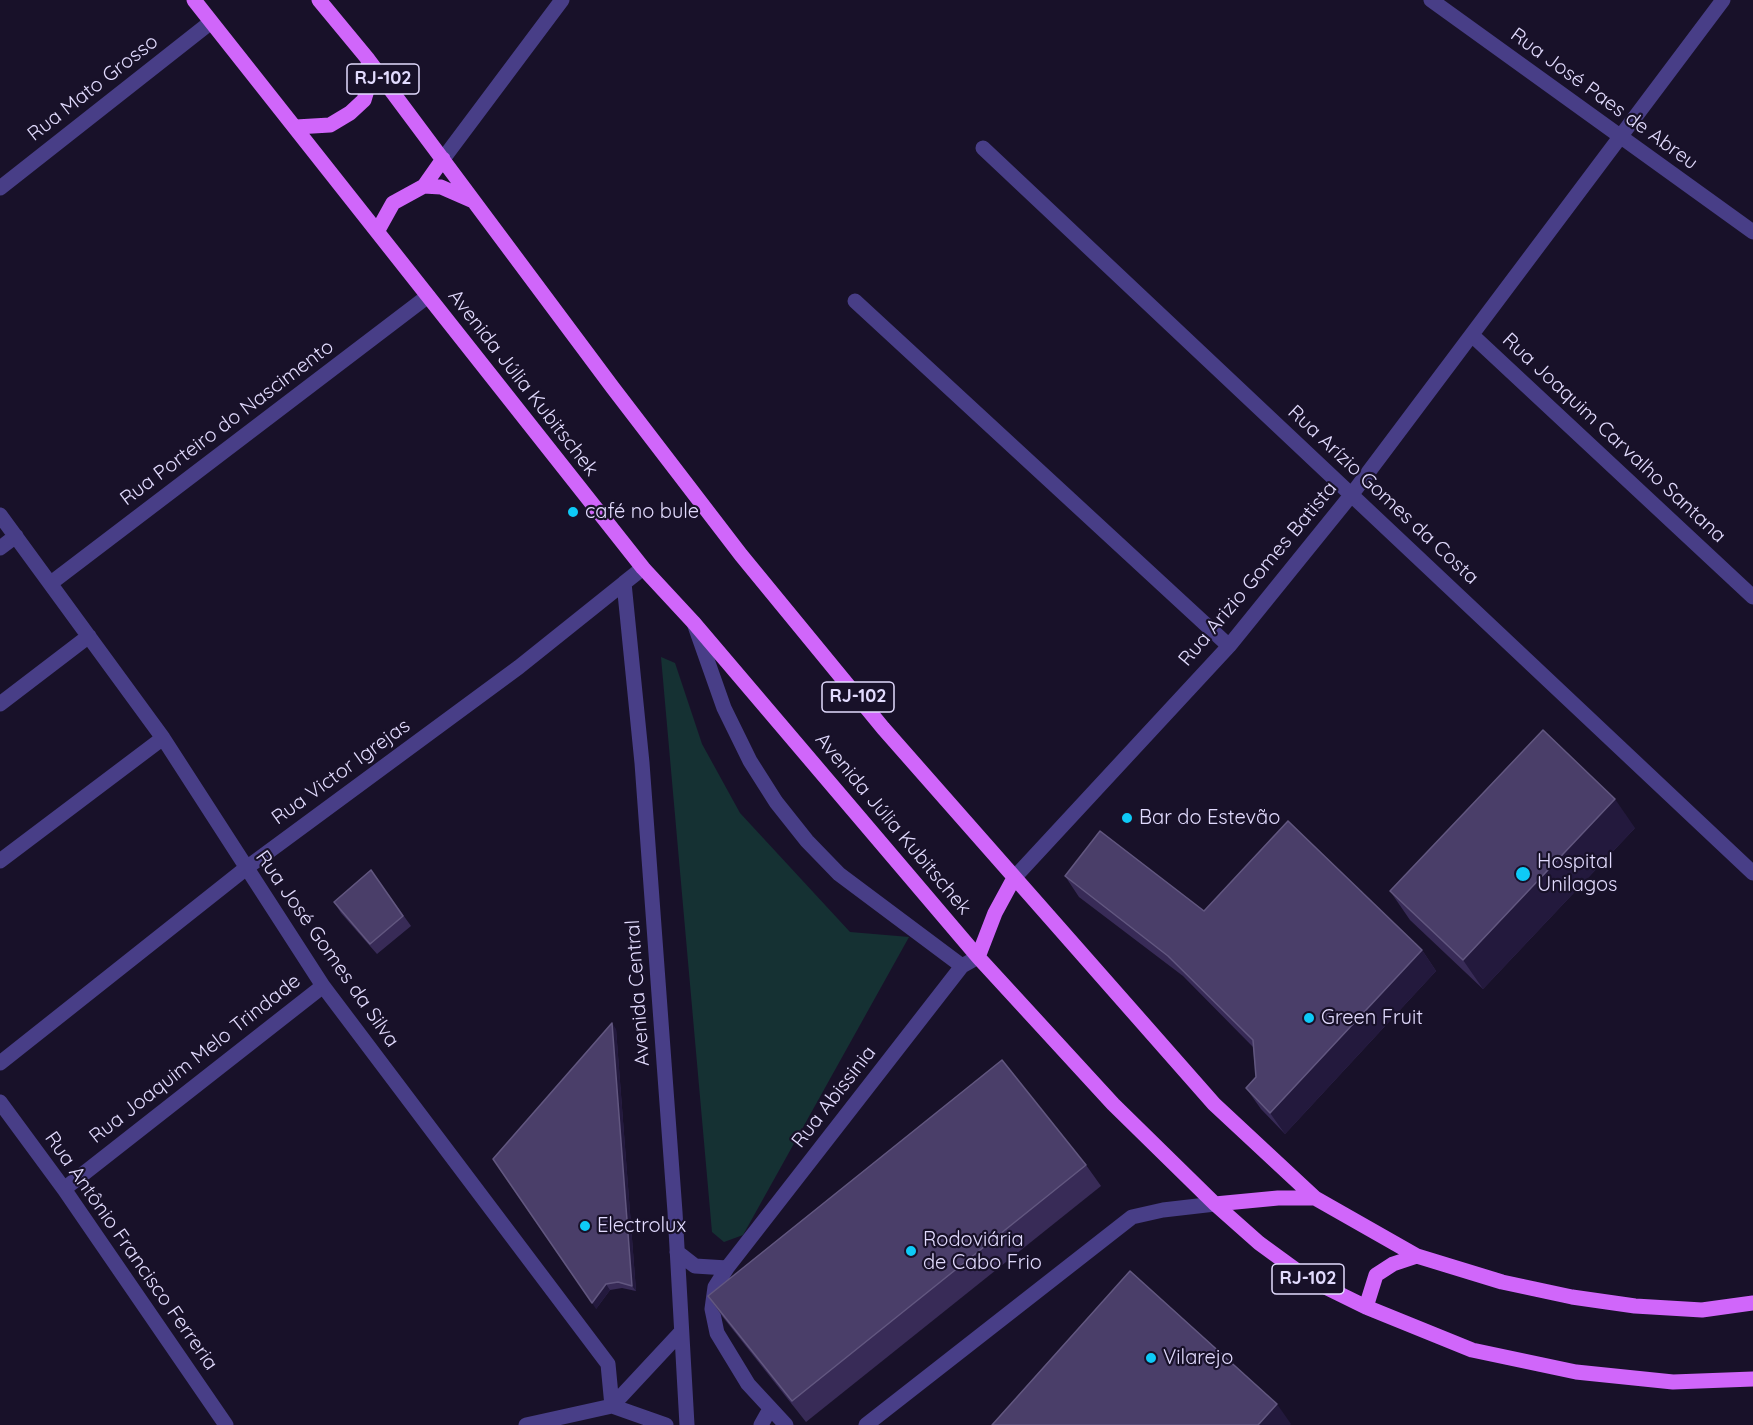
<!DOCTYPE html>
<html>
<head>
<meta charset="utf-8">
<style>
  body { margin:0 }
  canvas { display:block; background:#181129 }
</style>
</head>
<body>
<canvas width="1753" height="1425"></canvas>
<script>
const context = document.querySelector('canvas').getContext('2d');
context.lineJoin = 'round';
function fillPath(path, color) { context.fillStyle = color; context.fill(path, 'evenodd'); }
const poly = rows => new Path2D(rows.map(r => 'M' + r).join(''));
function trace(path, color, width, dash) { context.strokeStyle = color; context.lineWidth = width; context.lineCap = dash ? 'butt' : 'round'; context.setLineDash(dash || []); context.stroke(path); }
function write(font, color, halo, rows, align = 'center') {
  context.font = font + ' Quicksand,sans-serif'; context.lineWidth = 4.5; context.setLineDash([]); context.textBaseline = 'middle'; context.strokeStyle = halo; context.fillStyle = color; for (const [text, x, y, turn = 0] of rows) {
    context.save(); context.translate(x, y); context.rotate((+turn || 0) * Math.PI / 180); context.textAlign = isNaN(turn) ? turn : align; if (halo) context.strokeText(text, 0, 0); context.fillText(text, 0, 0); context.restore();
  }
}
fillPath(poly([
  [661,657,675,663,702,744,740,813,850,932,909,937,743,1235,724,1242,712,1232]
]), '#153133');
trace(poly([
  [1431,0,1753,232],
  [983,148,1753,873],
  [443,159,562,0],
  [0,188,211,22],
  [855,301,1229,646],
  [1473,336,1753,597],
  [0,515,163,738,323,986,608,1364,612,1406],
  [0,548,16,536],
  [643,568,624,583,642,763,675,1212,687,1425],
  [51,583,428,296],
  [694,623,724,708,750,761,776,802,807,841,839,874,962,966],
  [0,704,89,636],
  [0,861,163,738],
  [1014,878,1229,646,1352,494,1723,0],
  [0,1063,245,869,519,667,624,583],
  [0,1102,64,1189,226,1425],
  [64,1189,323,986],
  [677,1252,695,1266,727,1268],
  [612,1406,681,1332],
  [526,1425,612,1406,666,1425],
  [761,1425,770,1409],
  [786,1425,748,1384,717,1333,712,1309,715,1287,727,1268,962,966,978,957],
  [866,1425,1132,1217,1163,1210,1215,1204]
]), '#483e87', 15);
trace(poly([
  [194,0,643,568,694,623,978,957,1113,1104,1215,1204,1259,1243,1307,1278,1366,1307,1472,1350,1576,1372,1673,1382,1753,1379],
  [319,0,367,58,613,388,741,555,883,728,1214,1104,1315,1198,1417,1256,1502,1282,1572,1297,1635,1306,1702,1310,1753,1303],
  [296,127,330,125,350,113,364,100,367,90,370,77,368,60],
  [424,186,443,159],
  [378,230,393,203,424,186,441,187,473,201],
  [978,957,995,913,1014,878],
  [1215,1204,1278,1198,1315,1198],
  [1366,1307,1376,1275,1393,1264,1417,1256]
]), '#d066fa', 15);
fillPath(poly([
  [1635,828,1483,989,1410,920,1390,891],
  [371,870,411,926,377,954,341,913,334,902],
  [1065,876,1204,911,1422,950,1436,971,1285,1134,1261,1109,1246,1088,1256,1077,1253,1047,1183,976,1079,897],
  [616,1029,636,1291,622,1288,610,1290,596,1309],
  [1086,1165,1101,1186,806,1422,722,1316,708,1296]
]), '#382b57');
fillPath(poly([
  [1615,799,1635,828,1483,989,1463,960],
  [1422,950,1436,971,1285,1134,1270,1113],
  [612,1023,616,1029,636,1291,632,1286],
  [606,1284,610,1290,596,1309,592,1303],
  [1277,1404,1291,1424,1290,1425,1258,1425]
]), '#23193d');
const building = poly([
  [1543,730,1615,799,1463,960,1390,891,1543,730],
  [1288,821,1422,950,1270,1113,1246,1088,1256,1077,1253,1040,1168,956,1065,876,1100,831,1204,911,1288,821],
  [371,870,403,916,370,944,334,902,371,870],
  [612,1023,632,1286,618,1282,606,1284,592,1303,493,1159,612,1023],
  [1002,1060,1086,1165,792,1401,708,1296,1002,1060],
  [1130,1271,1277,1404,1258,1425,992,1425,1130,1271]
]);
fillPath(building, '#4a3e69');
trace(building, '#625780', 1.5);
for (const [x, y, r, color] of [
  [573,512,6,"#0ecaf7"],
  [1127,818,6,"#0ecaf7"],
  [1523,874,8,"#0ecaf7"],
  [1309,1018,6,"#0ecaf7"],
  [585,1226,6,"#0ecaf7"],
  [911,1251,6,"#0ecaf7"],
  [1151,1358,6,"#0ecaf7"]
]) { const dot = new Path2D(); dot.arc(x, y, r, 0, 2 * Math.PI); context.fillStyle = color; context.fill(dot); trace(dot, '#181129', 2); }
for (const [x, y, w] of [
  [383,79,72],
  [858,697,72],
  [1308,1279,72]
]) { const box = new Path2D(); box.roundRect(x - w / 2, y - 15, w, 30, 4.5); context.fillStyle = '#181129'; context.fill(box); trace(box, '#e2dbfe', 1.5); }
write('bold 18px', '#e2dbfe', null, [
  ["RJ-102",383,79],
  ["RJ-102",858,697],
  ["RJ-102",1308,1279]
]);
write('20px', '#e2dbfe', '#181129', [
  ["Rua Mato Grosso",93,88,-38],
  ["Rua José Paes de Abreu",1604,99,36],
  ["Avenida Júlia Kubitschek",523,383,52],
  ["Rua Porteiro do Nascimento",227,423,-37],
  ["Rua Joaquim Carvalho Santana",1614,438,43],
  ["Rua Arízio Gomes da Costa",1383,495,43],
  ["Rua Arizio Gomes Batista",1258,574,-50],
  ["Rua Victor Igrejas",341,772,-36],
  ["Avenida Júlia Kubitschek",893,824,50],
  ["Rua José Gomes da Silva",327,949,55],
  ["Avenida Central",638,993,-94],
  ["Rua Joaquim Melo Trindade",195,1059,-38],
  ["Rua Abissinia",834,1097,-52],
  ["Rua Antônio Francisco Ferreria",131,1251,55]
]);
write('20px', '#e2dbfe', '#181129', [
  ["café no bule",585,512],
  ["Bar do Estevão",1139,818],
  ["Hospital",1537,862],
  ["Unilagos",1537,885],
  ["Green Fruit",1321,1018],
  ["Electrolux",597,1226],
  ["Rodoviária",923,1240],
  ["de Cabo Frio",923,1263],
  ["Vilarejo",1163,1358]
], 'left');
</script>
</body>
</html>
